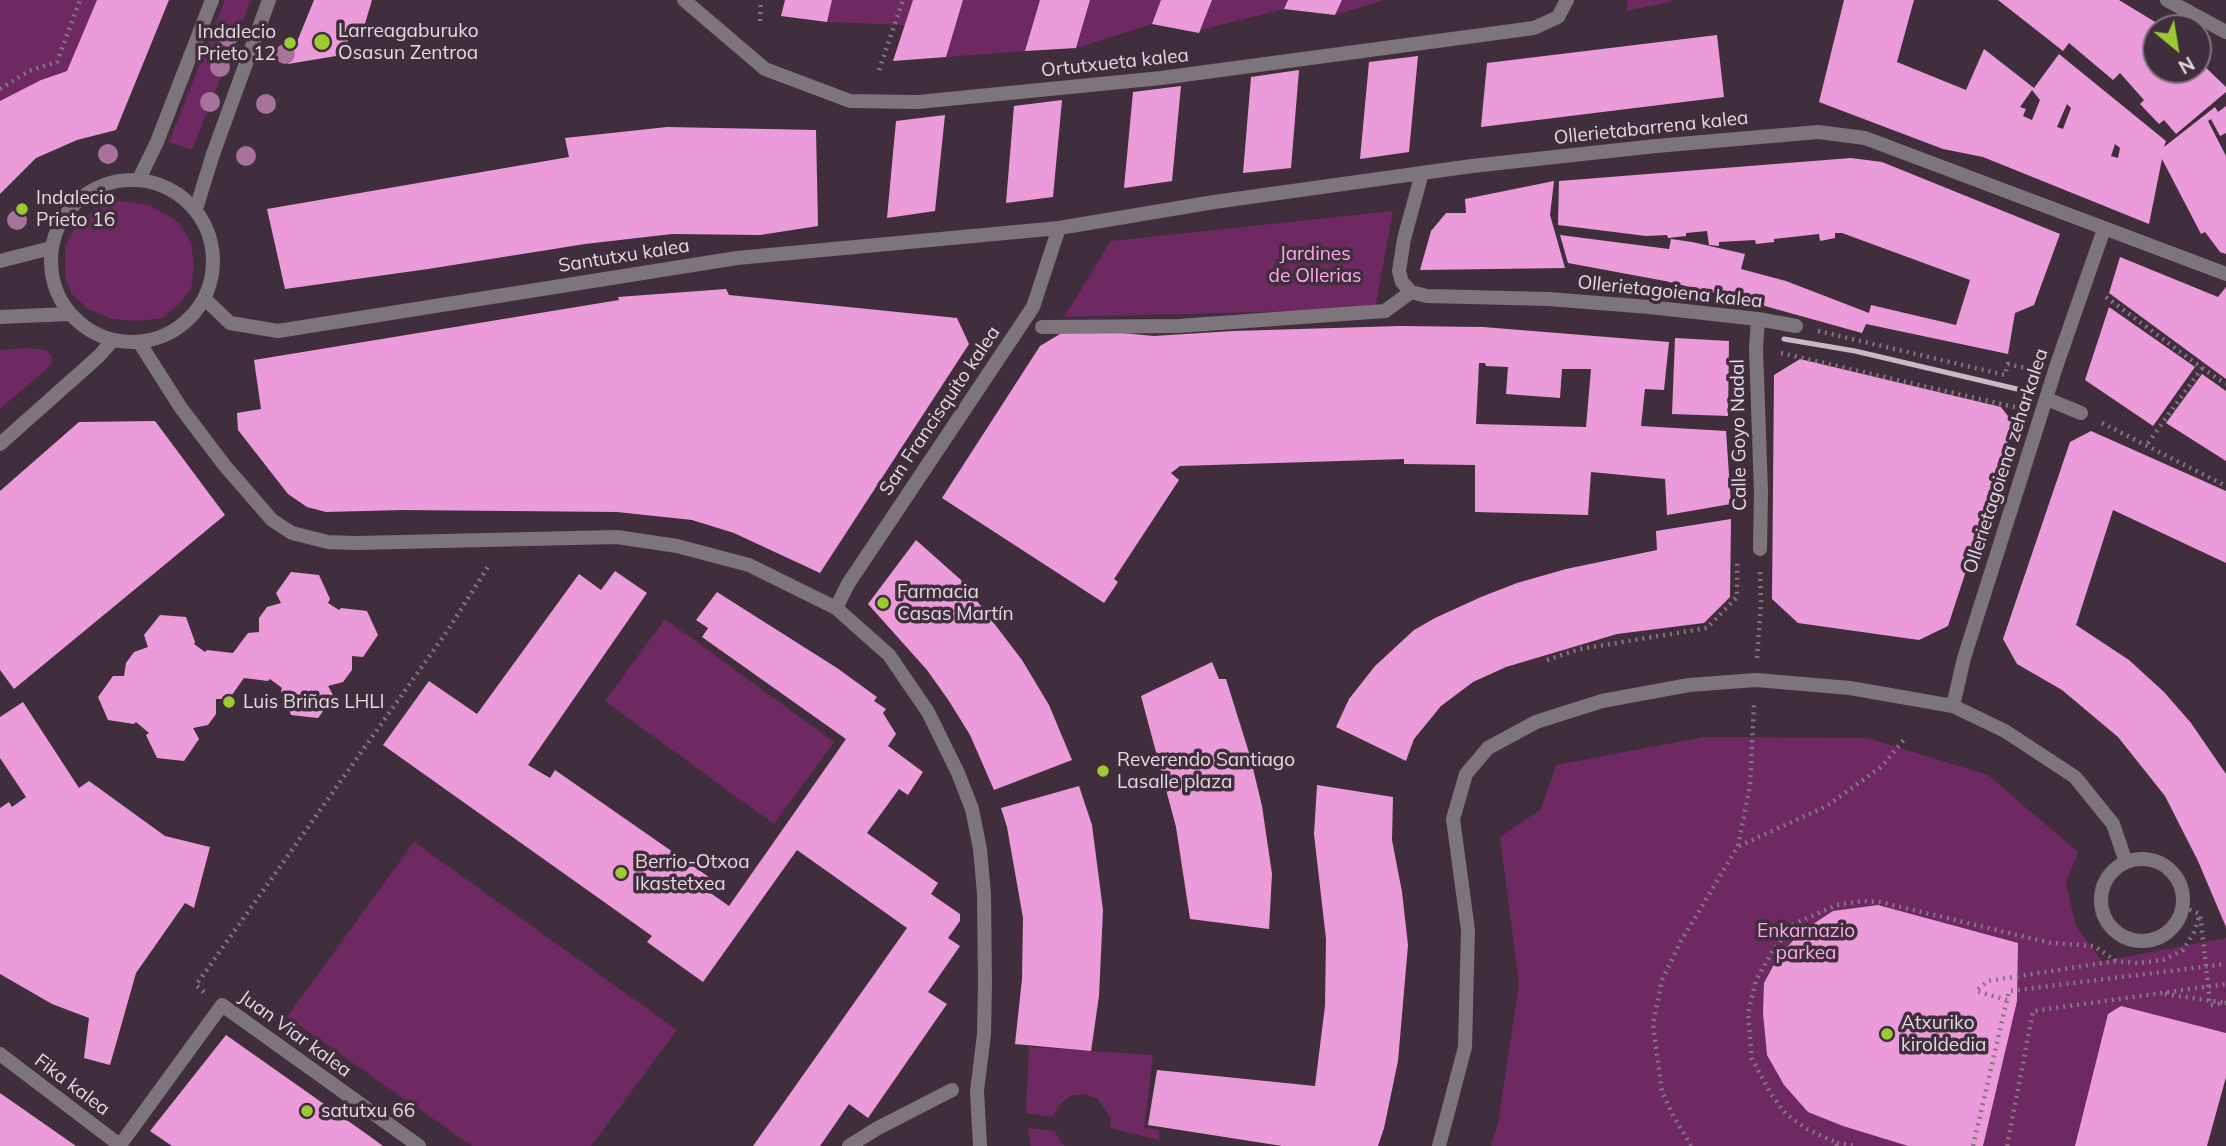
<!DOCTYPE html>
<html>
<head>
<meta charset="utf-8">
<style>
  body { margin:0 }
  #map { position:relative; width:2226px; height:1146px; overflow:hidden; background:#402e3c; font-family:Mulish,sans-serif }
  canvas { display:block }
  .north { position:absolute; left:2142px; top:14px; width:70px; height:70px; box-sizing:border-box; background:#402e3c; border:2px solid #82727e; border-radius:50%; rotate:150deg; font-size:19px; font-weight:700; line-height:28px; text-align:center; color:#e5d9e2 }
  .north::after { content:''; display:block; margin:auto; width:24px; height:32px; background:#9dca31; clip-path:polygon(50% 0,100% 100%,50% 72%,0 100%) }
</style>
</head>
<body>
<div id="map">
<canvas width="2226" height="1146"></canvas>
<div class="north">N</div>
</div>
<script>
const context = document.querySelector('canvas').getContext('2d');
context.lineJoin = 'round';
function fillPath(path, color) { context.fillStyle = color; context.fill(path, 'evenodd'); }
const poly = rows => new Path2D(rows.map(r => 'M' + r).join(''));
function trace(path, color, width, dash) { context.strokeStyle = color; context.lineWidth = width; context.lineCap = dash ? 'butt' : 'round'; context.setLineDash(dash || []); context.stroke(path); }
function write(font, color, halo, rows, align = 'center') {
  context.font = font + ' Mulish,sans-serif'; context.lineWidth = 7; context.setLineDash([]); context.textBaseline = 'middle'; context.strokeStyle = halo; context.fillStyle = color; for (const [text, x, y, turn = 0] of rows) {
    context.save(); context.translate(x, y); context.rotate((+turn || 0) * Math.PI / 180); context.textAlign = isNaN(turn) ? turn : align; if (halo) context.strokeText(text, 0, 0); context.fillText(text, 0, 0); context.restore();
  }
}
fillPath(poly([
  [0,0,97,0,67,71,41,80,0,101],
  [225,0,251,0,192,150,169,142],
  [832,0,913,0,906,25,827,22],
  [963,0,1040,0,1025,51,946,57],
  [1090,0,1161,0,1152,24,1076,48],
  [1212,0,1288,0,1284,9,1200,30],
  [1342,0,1384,0,1335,15],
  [1628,0,1670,0,1671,2,1626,11],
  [120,201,149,205,179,222,191,243,194,265,191,288,180,303,163,318,137,321,112,319,88,309,72,294,65,277,65,246,76,226,95,209],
  [1393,211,1375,309,1064,317,1111,241],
  [26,348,46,350,52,357,51,365,0,409,0,350],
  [665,619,834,742,774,824,605,701],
  [1704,737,1867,738,1988,775,2078,852,2066,883,2076,926,2102,961,2226,938,2226,1077,2207,1146,1491,1146,1498,1123,1519,984,1500,837,1541,809,1556,765],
  [414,842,677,1030,591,1146,472,1146,287,1017],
  [1029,1047,1153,1055,1144,1128,1159,1130,1159,1140,1110,1128,1111,1119,1106,1110,1097,1098,1083,1094,1070,1096,1059,1105,1053,1117,1026,1113],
  [1028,1128,1055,1131,1060,1142,1065,1146,1031,1146]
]), '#6e2962');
fillPath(poly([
  [97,0,169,0,116,130,77,140,36,158,0,194,0,101,41,80,67,71],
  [314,0,372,0,364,27,353,29,342,55,288,64],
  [785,0,832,0,827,22,781,16],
  [913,0,963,0,946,57,893,61],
  [1040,0,1090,0,1076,48,1025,51],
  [1161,0,1212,0,1199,33,1152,24],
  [1288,0,1342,0,1335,15,1284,9],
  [1844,0,1914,0,1897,62,1966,90,1984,49,2034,88,2059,54,2166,141,2164,147,2215,107,2218,112,2226,106,2226,133,2220,136,2211,119,2208,121,2226,156,2226,254,2220,252,2205,232,2201,234,2162,159,2149,224,1983,157,1943,149,1819,102],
  [2032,90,2040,100,2032,120,2023,116,2026,109,2020,107],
  [2067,104,2071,108,2063,129,2057,127],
  [2115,144,2120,148,2118,158,2111,156],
  [1998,0,2119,0,2165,28,2156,28,2156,70,2198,70,2198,60,2226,87,2226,92,2176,134,2164,120,2159,124,2140,104,2144,100,2120,73,2113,80,2069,43,2063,51],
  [1717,35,1724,97,1481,127,1487,63],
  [1418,56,1409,152,1360,159,1369,62],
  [1299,70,1291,168,1243,173,1251,77],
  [1181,86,1172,181,1124,188,1133,92],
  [1062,100,1053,197,1006,203,1014,106],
  [945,115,935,211,887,218,896,121],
  [667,127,816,130,818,226,760,235,672,234,585,244,428,269,285,289,267,209,569,157,565,138],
  [1851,158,1882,162,2060,234,2034,305,2015,313,2008,354,1866,324,1862,333,1736,298,1665,281,1568,263,1560,235,1669,249,1671,239,1692,242,1745,254,1741,269,1786,281,1869,313,1871,305,1956,325,1970,280,1842,233,1835,233,1835,238,1820,241,1819,234,1774,239,1774,242,1756,244,1755,240,1719,242,1719,246,1709,245,1707,231,1686,233,1686,236,1668,238,1667,235,1646,236,1558,225,1559,181],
  [1554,181,1550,215,1565,268,1420,270,1431,231,1446,213,1466,213,1465,199],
  [2120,257,2218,297,2226,287,2226,379,2109,293],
  [726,289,729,295,957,318,969,344,820,573,734,533,692,520,617,512,403,510,326,512,307,507,288,494,238,430,237,413,261,409,254,360,619,300,618,297],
  [2109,307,2195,367,2153,426,2085,380],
  [1400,326,1483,327,1669,342,1664,390,1645,389,1641,426,1726,431,1731,504,1667,515,1665,479,1591,472,1588,515,1475,512,1475,465,1404,464,1404,459,1180,466,1171,473,1179,480,1114,579,1118,582,1104,603,942,498,1040,346,1070,328,1154,336,1233,331],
  [1479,363,1485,363,1486,366,1508,367,1506,394,1560,398,1562,369,1591,369,1586,427,1476,424],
  [1675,338,1729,341,1728,416,1672,414],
  [1800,359,2001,407,2014,424,1948,626,1919,640,1798,623,1772,599,1774,375],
  [2202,374,2226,391,2226,461,2166,423],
  [155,421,225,515,14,689,0,670,0,491,79,422],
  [2091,431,2226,491,2226,563,2113,510,2076,625,2129,660,2164,692,2191,723,2226,774,2226,927,2198,861,2165,796,2118,737,2062,690,2017,664,2003,639,2070,442],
  [1731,519,1730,597,1704,623,1617,634,1506,667,1473,682,1441,706,1414,739,1406,761,1336,727,1349,699,1375,666,1414,630,1435,618,1481,597,1517,583,1566,569,1657,550,1656,531],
  [916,540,961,580,1022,660,1049,705,1072,760,994,790,970,735,949,701,927,670,868,604],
  [615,571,647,593,528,765,550,778,555,770,716,882,709,892,729,906,846,739,702,637,708,628,696,620,717,592,837,668,877,697,874,701,886,709,883,713,896,734,888,746,923,772,908,795,899,789,867,833,938,883,931,894,960,914,960,921,948,938,960,946,928,992,947,1004,868,1118,849,1104,820,1146,753,1146,907,928,797,850,703,982,647,942,652,936,383,745,429,681,477,714,579,574,601,590],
  [291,572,319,575,330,599,328,603,339,610,341,608,367,611,378,635,363,657,352,656,352,670,343,682,328,686,334,697,318,718,291,715,281,691,282,688,270,679,268,681,244,678,229,699,216,699,216,714,208,725,193,728,199,739,184,761,157,758,146,735,149,733,136,722,134,724,108,720,98,697,113,676,124,676,126,663,134,652,148,647,144,635,160,615,186,617,195,642,194,644,205,652,207,650,233,653,248,633,259,632,259,618,267,607,281,603,276,593],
  [1212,662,1219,679,1226,679,1250,756,1262,806,1272,874,1269,929,1190,919,1176,827,1141,696],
  [23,702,79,788,89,781,165,836,210,847,194,908,185,903,136,973,110,1065,84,1058,89,1018,52,1004,0,974,0,808,9,802,12,807,26,797,0,758,0,717],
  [1317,785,1393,797,1392,840,1402,892,1408,945,1398,1061,1384,1128,1378,1146,1282,1146,1148,1125,1157,1070,1315,1086,1325,1006,1326,939,1314,834],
  [1079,786,1092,825,1103,910,1099,996,1091,1051,1015,1044,1022,979,1023,918,1007,827,1001,808],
  [1878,905,2018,943,2017,1001,1983,1146,1908,1146,1843,1126,1808,1112,1784,1085,1767,1055,1763,1013,1764,983,1778,957,1801,932,1833,911],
  [2121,1006,2226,1033,2226,1077,2207,1146,2075,1146,2108,1014],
  [226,1035,368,1135,383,1146,172,1146,150,1131],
  [0,1093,76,1146,0,1146]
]), '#ec9bda');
trace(poly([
  [760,21,761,0],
  [879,70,903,0],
  [0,89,29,71,57,62,80,0],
  [2106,297,2202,368,2146,446],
  [1818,331,2005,375,2008,364,2030,369],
  [1781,353,2018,408],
  [2202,368,2226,384],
  [2102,423,2226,486],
  [1757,658,1761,602,1760,572],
  [1547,660,1580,649,1707,628,1737,597,1737,559],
  [1739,846,1827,806,1882,766,1906,737],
  [2183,907,2200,914,2205,957],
  [204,992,196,985,448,630,489,565],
  [2165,994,2226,1003],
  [2007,1000,1976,991,1988,981,2115,961],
  [1837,1143,1857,1146],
  [1691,1146,1673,1115,1662,1092,1653,1024,1662,980,1681,941,1738,846,1750,785,1754,705],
  [1836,1146,1837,1143,1807,1129,1786,1114,1771,1094,1752,1059,1748,1013,1756,980,1774,949,1794,924,1837,905,1862,901,1880,902,2051,943,2094,946,2116,961,2138,963,2163,960,2183,950,2194,932,2200,914],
  [1973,1146,2009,991,2226,964],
  [2007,1146,2033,1011,2226,984]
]), '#857581', 4.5, [2, 5]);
trace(poly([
  [1422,173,1404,239,1399,271,1402,282,1411,292,1427,296,1549,299,1649,307,1758,319,1796,326],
  [1758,319,1756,349,1761,492,1760,549],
  [1042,327,1179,326,1385,311,1411,292],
  [2047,399,2081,413],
  [849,1146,878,1128,952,1090]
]), '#7e757c', 14);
trace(poly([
  [684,0,765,69,850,101,918,102,1161,78,1534,28,1558,17,1567,0],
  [139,179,157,142,212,0],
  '51 261a81 81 0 1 1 162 0a81 81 0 1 1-162 0Z',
  [196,209,213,154,269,0],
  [0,261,51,248],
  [206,300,230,323,278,331,737,258,1059,228,1214,202,1472,166,1656,146,1818,132,1865,138,2226,274],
  [0,317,69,314],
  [139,342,181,408,225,466,272,520,292,533,328,542,355,543,617,537,677,546,749,565,836,608,889,655,928,712,958,773,972,809,980,849,984,894,985,983,984,1034,977,1091,980,1146],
  [0,444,99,356,113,340],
  [836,608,848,584,1033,307,1059,228],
  [1953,706,1964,658,2056,367,2104,229],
  '2101 900a41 41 0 1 1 82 0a41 41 0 1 1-82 0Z',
  [0,1054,121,1146],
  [120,1145,222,1005,419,1146],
  [1439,1146,1465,1047,1468,930,1453,819,1466,774,1488,748,1536,722,1602,701,1689,685,1756,680,1850,688,1953,706,2005,731,2075,777,2113,824,2126,862]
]), '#7e757c', 14);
trace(poly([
  [2167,0,2226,32]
]), '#7e757c', 14);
trace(poly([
  [1784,339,1855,351,2017,389]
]), '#c7bac4', 5);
trace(poly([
  [2205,957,2210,1005,2226,1003]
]), '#857581', 4.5, [2, 5]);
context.fillStyle = '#a7729b';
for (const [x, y] of [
  [228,37],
  [285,54],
  [220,67],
  [210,102],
  [266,104],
  [108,154],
  [246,156],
  [17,220]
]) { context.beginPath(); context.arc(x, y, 10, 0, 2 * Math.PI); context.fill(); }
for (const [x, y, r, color] of [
  [322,42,9,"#9dca31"],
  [290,43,7,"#9dca31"],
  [22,209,7,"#9dca31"],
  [883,603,7,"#9dca31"],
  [229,702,7,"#9dca31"],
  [1103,771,7,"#9dca31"],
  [621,873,7,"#9dca31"],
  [1887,1034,7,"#9dca31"],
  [307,1111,7,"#9dca31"]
]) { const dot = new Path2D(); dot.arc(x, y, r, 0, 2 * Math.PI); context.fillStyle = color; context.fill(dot); trace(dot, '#402e3c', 2.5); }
write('19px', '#e5d9e2', '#402e3c', [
  ["Larreagaburuko",338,31],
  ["Osasun Zentroa",338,53],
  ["Indalecio",276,32,"right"],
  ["Prieto 12",276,54,"right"],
  ["Indalecio",36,198],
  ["Prieto 16",36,220],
  ["Farmacia",897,592],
  ["Casas Martín",897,614],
  ["Luis Briñas LHLI",243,702],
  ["Reverendo Santiago",1117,760],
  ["Lasalle plaza",1117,782],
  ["Berrio-Otxoa",635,862],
  ["Ikastetxea",635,884],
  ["Atxuriko",1901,1023],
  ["kiroldedia",1901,1045],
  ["satutxu 66",321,1111]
], 'left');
write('19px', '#e5d9e2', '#402e3c', [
  ["Ortutxueta kalea",1115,63,-6],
  ["Ollerietabarrena kalea",1651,128,-6],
  ["Santutxu kalea",624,256,-9],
  ["Ollerietagoiena kalea",1670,292,6],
  ["San Francisquito kalea",940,411,-56],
  ["Calle Goyo Nadal",1739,435,-91],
  ["Ollerietagoiena zeharkalea",2006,461,-72],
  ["Juan Viar kalea",295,1034,36],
  ["Fika kalea",72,1085,37]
]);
write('19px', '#fba9e8', '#402e3c', [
  ["Jardines",1315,254],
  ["de Ollerias",1315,276],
  ["Enkarnazio",1806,931],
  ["parkea",1806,953]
]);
</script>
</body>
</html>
